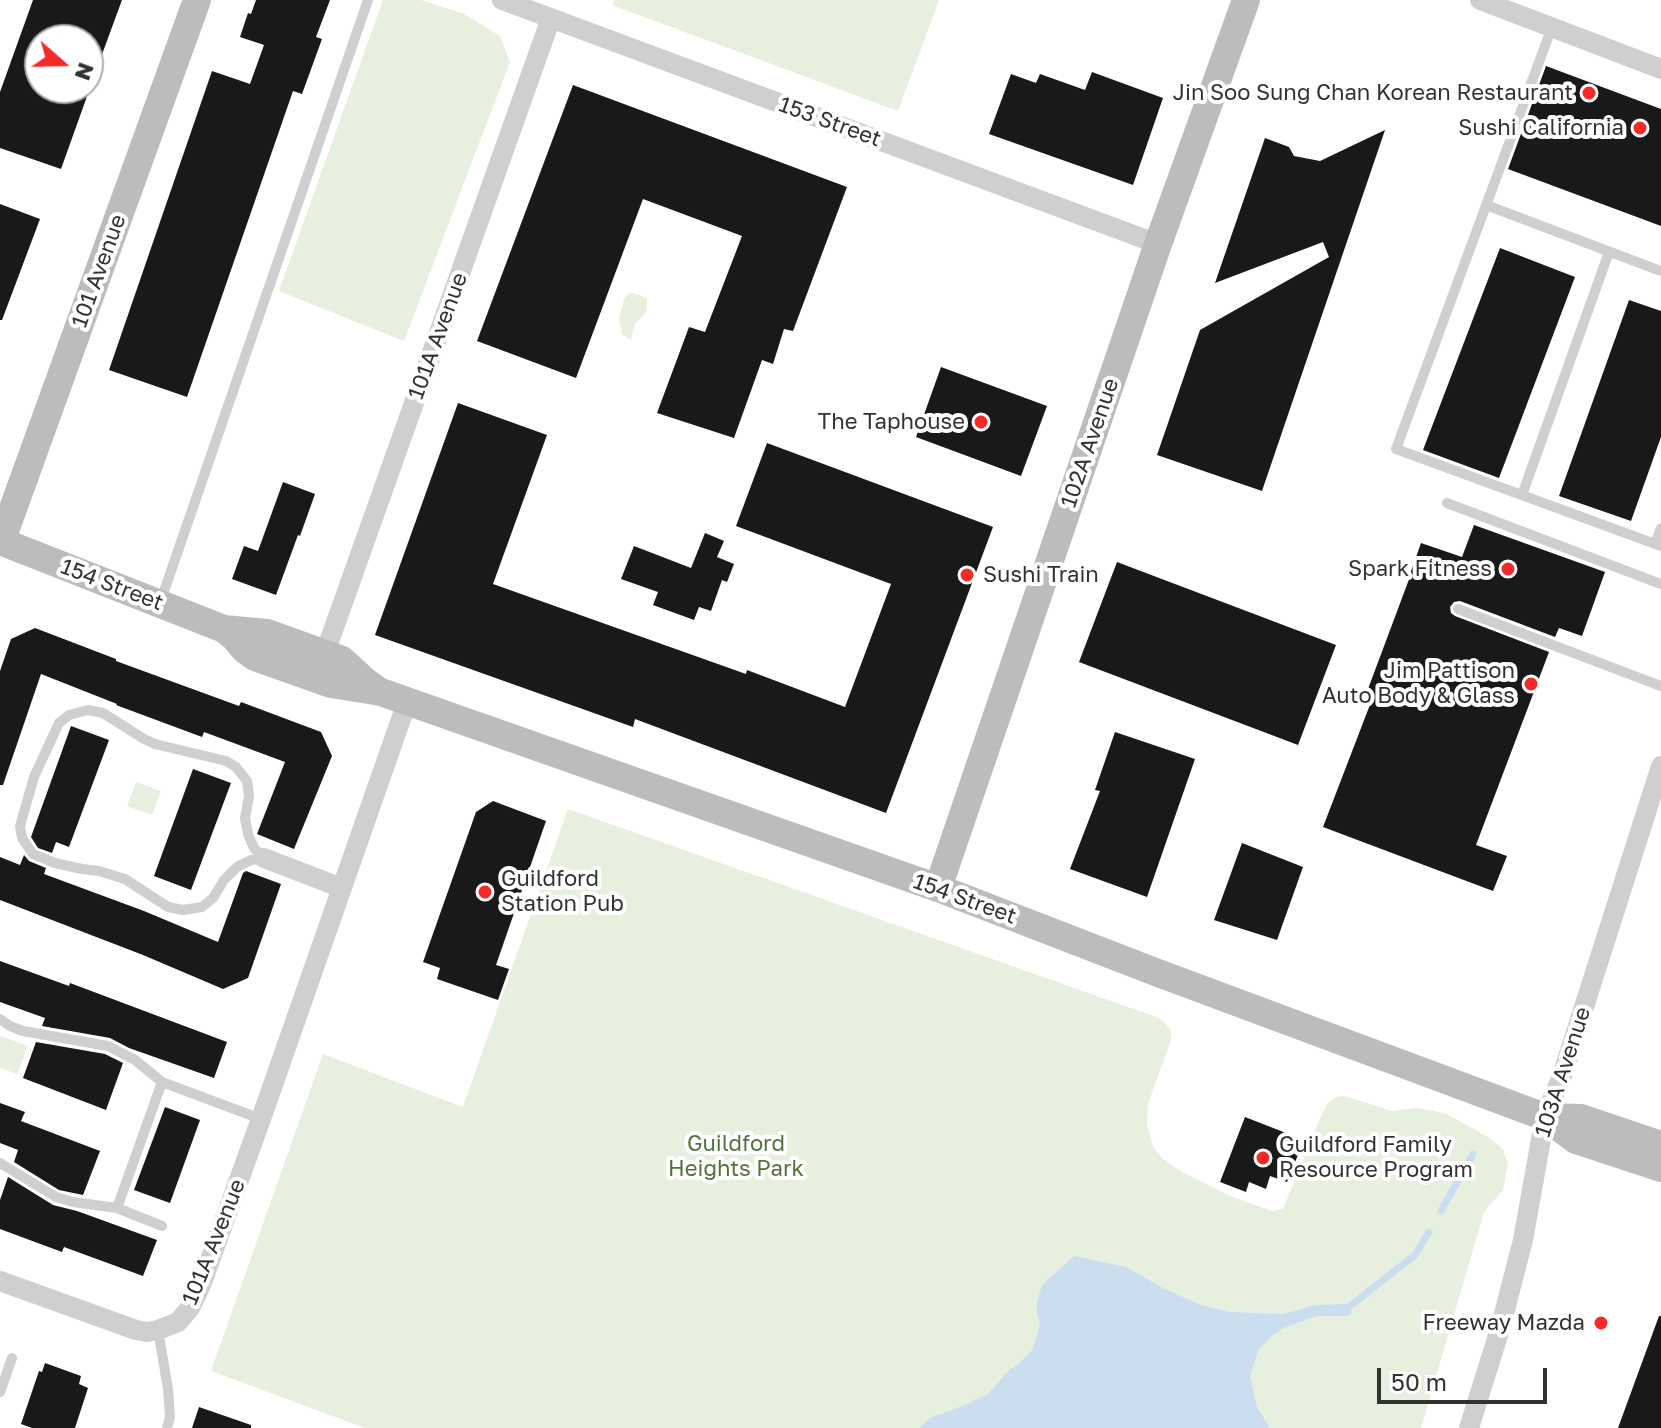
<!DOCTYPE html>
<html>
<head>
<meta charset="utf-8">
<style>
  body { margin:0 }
  #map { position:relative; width:1661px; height:1428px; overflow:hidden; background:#fff; font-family:"Golos Text",sans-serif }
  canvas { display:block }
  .north { position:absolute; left:24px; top:24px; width:80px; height:80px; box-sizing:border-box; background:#fff; border:2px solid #adadad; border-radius:50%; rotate:110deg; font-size:22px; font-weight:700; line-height:32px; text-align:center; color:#323232 }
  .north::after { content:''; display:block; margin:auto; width:28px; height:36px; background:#f52a28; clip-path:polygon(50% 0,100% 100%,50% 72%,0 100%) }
  .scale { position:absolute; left:1377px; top:1368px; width:170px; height:36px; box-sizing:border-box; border:4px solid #323232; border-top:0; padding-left:10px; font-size:24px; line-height:28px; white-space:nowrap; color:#323232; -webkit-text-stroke:6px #fff; paint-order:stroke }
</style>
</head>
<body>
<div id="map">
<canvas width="1661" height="1428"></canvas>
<div class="north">N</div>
<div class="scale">50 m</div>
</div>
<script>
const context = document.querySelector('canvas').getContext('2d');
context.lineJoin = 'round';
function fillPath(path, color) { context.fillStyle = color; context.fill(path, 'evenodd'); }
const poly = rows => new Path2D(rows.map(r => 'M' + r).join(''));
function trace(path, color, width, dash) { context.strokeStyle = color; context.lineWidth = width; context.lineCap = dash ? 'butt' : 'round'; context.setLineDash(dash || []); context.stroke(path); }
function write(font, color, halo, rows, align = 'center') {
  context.font = font + ' "Golos Text",sans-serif'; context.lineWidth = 8; context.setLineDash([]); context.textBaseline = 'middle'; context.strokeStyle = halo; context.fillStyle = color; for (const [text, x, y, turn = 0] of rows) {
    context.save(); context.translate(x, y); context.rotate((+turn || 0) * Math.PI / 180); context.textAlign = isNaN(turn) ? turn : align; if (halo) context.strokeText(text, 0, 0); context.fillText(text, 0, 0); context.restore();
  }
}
fillPath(poly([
  [383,0,421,0,464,14,500,36,510,62,404,341,279,291],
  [614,0,939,0,898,111,612,5],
  [633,293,647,298,647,311,635,324,631,340,622,334,619,318,624,299,628,294],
  [136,782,161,791,152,815,127,806],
  [568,809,1159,1018,1166,1024,1171,1032,1171,1040,1148,1104,1147,1124,1153,1147,1163,1159,1180,1171,1228,1195,1272,1211,1283,1209,1321,1116,1328,1103,1337,1097,1345,1096,1392,1111,1416,1108,1445,1113,1488,1137,1503,1149,1508,1163,1503,1190,1484,1212,1421,1428,365,1428,211,1371,323,1054,463,1107],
  [0,1036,28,1046,17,1074,0,1068]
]), '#e7efdf');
fillPath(poly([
  [1074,1256,1126,1267,1161,1287,1200,1305,1231,1312,1283,1314,1315,1305,1347,1304,1350,1306,1351,1313,1348,1316,1317,1316,1286,1327,1274,1334,1259,1349,1250,1376,1257,1407,1270,1428,920,1428,930,1418,965,1405,988,1394,1009,1370,1020,1363,1033,1349,1040,1325,1037,1314,1037,1302,1042,1285]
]), '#cadef0');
trace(poly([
  [1441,1211,1473,1154],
  [1350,1306,1415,1255,1429,1232]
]), '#cadef0', 7);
fillPath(poly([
  [33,0,122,0,90,87,88,86,88,40,40,40,40,88,90,88,61,169,0,148,0,92],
  [256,0,330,0,316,37,322,39,302,94,293,91,187,397,109,370,212,71,250,84,264,45,240,37,248,13,251,14],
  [1546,66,1661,109,1661,226,1508,169],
  [1092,72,1163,98,1133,185,989,134,1011,74,1036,83,1040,74,1085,90],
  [573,85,847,187,793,331,784,329,773,364,762,360,734,438,657,413,689,327,705,332,742,236,643,199,576,378,477,341],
  [1385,130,1262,491,1157,455,1200,330,1329,257,1323,242,1215,283,1265,138,1289,147,1294,156,1320,161],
  [0,204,40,219,2,320,0,320],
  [1500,248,1575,277,1499,478,1423,450],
  [1629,300,1661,311,1661,437,1631,521,1559,496],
  [941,367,1047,406,1021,476,916,437],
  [458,403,547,435,493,584,746,674,747,670,845,707,891,584,736,526,767,443,993,527,886,813,635,719,633,727,375,635],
  [283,482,315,494,300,536,298,535,276,595,232,579,244,546,258,551],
  [1474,525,1605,572,1582,636,1559,628,1555,637,1460,601,1454,602,1450,607,1451,613,1455,616,1549,652,1476,845,1507,856,1493,891,1323,827,1371,702,1365,697,1411,574,1410,574,1421,543,1462,557],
  [705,533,724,541,717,557,734,564,727,582,722,580,711,611,699,607,694,620,653,605,658,592,621,579,634,546,691,568],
  [1117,562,1336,645,1298,745,1079,662],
  [35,628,116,659,116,661,239,706,241,702,321,732,332,756,294,849,257,834,285,762,204,732,202,737,116,705,117,704,41,674,3,785,0,785,0,671,11,639],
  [71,726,109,740,69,847,56,842,52,853,38,848,31,837],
  [1115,732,1195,759,1147,897,1070,869,1100,791,1095,790],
  [193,769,231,783,191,890,154,876],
  [493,801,546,821,496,965,509,969,498,1000,437,979,440,968,423,962,476,812],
  [1242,843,1303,867,1277,940,1214,920],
  [24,855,29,861,46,868,44,874,144,911,218,942,243,873,246,871,281,884,248,978,223,989,143,955,0,900,0,857,20,865],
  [0,961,69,986,70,983,227,1042,214,1078,129,1048,110,1038,42,1026,45,1018,0,1002],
  [36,1042,105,1054,123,1063,106,1110,23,1078],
  [0,1103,25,1112,21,1121,100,1151,83,1195,59,1190,14,1162,18,1150,0,1143],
  [165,1107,200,1120,170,1203,134,1190],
  [1245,1117,1304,1140,1287,1182,1270,1176,1266,1189,1249,1182,1246,1192,1220,1182],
  [8,1177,53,1205,77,1211,157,1240,143,1276,64,1247,62,1252,0,1229,0,1200],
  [1659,1316,1661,1316,1661,1428,1618,1428],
  [45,1363,81,1376,79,1384,88,1388,75,1428,32,1428,21,1424,39,1371,42,1372],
  [199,1407,251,1425,251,1428,192,1428]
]), '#191919');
trace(poly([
  [1552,27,1396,449,1661,546],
  [1486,205,1661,271],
  [1522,495,1609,252],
  [1447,503,1661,584],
  [1655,544,1661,528],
  [160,603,368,0],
  [1458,609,1661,686],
  [88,710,103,713,144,739,155,744,226,761,236,767,247,781,248,788,249,796,245,818,248,834,254,848,264,858,251,860,237,867,224,880,213,898,202,907,183,910,168,907,125,879,99,871,82,869,55,863,33,854,22,838,20,826,34,777,59,723,69,715,88,710],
  [0,1019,10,1026,23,1031,108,1046,135,1060,162,1082,261,1119],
  [0,1163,56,1197,73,1202,117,1208,162,1226],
  [117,1208,162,1082],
  [158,1330,168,1389,170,1417,167,1428],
  [0,1392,12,1358]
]), '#cfcfcf', 10);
trace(poly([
  [502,0,1158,244],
  [1480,0,1661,69],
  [325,653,551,18],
  [264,858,342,888],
  [0,1281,136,1330,147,1332,158,1330,178,1322,190,1308,201,1285,261,1119,407,702],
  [1469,1428,1500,1329,1523,1240,1545,1117,1561,1079,1661,766]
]), '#cfcfcf', 20);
trace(poly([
  [0,541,224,629,267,633,342,660,366,682,380,692],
  [1,542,197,0],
  [224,629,234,637,245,650,255,657,331,684,381,692,938,888,1158,973,1545,1117,1576,1140,1661,1168],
  [938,888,1158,244,1246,0],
  [1545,1117,1581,1118,1661,1145]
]), '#bcbcbc', 28);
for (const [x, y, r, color] of [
  [1589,93,8,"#f52a28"],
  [1640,128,8,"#f52a28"],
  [981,422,8,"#f52a28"],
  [1508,569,8,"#f52a28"],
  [967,575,8,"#f52a28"],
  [1531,684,8,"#f52a28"],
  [485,892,8,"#f52a28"],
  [1263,1158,8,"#f52a28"],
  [1601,1323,8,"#f52a28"]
]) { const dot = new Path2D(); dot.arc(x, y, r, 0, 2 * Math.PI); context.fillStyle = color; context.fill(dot); trace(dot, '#fff', 3); }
write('22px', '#323232', '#fff', [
  ["Jin Soo Sung Chan Korean Restaurant",1573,93],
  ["Sushi California",1624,128],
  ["The Taphouse",965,422],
  ["Spark Fitness",1492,569],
  ["Sushi Train",983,575,"left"],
  ["Jim Pattison",1515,671],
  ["Auto Body & Glass",1515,696],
  ["Guildford",501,879,"left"],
  ["Station Pub",501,904,"left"],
  ["Guildford Family",1279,1145,"left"],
  ["Resource Program",1279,1170,"left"],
  ["Freeway Mazda",1585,1323]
], 'right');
write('22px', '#323232', '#fff', [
  ["153 Street",830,122,20],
  ["101 Avenue",99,271,-70],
  ["101A Avenue",438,336,-70],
  ["102A Avenue",1090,443,-71],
  ["154 Street",112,585,21],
  ["154 Street",965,899,20],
  ["103A Avenue",1563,1072,-72],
  ["101A Avenue",214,1242,-68]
]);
write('22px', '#50733a', '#fff', [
  ["Guildford",736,1144],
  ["Heights Park",736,1169]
]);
</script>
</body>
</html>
